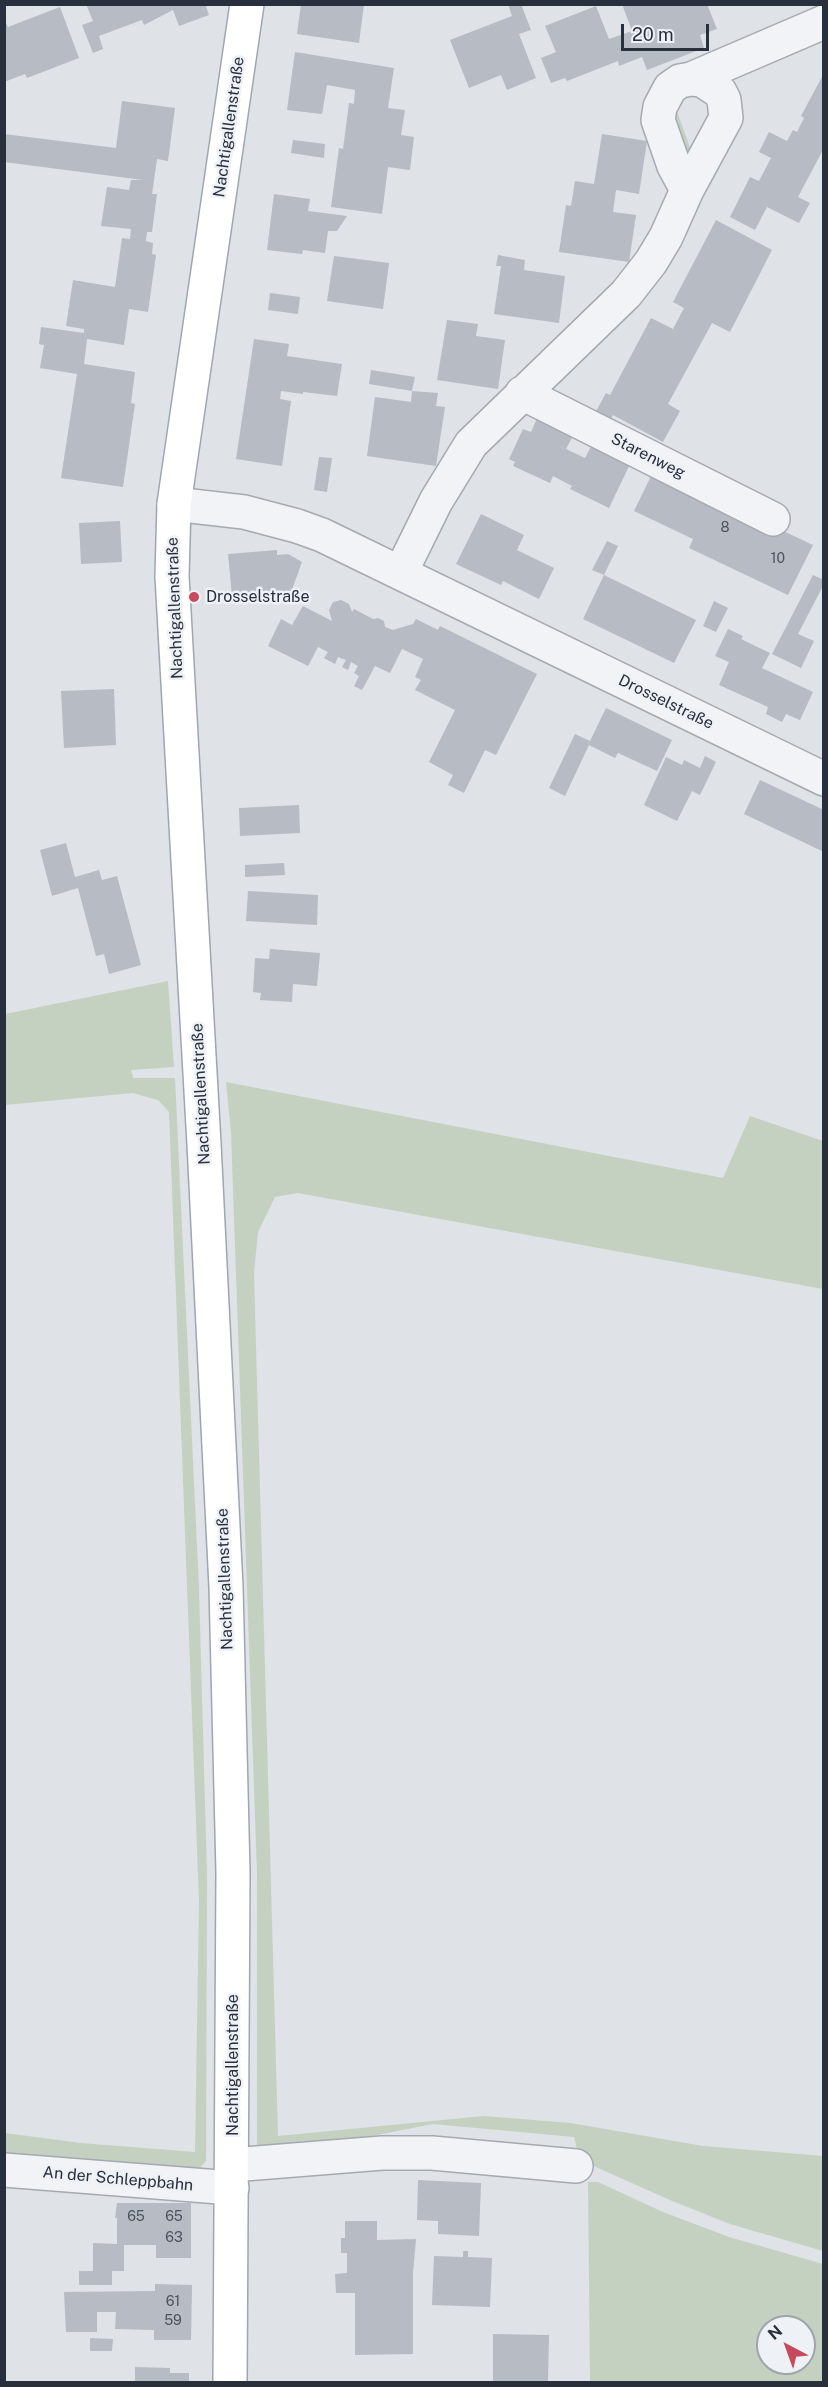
<!DOCTYPE html>
<html>
<head>
<meta charset="utf-8">
<style>
  body { margin:0 }
  #map { position:relative; width:828px; height:2387px; overflow:hidden; background:#dfe2e7; font-family:"Public Sans",sans-serif }
  canvas { display:block }
  .frame { position:absolute; inset:0; border:6px solid #29303d; pointer-events:none }
  .north { position:absolute; left:756px; top:2315px; width:60px; height:60px; box-sizing:border-box; background:#eef1f5; border:2px solid #9fa4ab; border-radius:50%; rotate:319deg; font-size:16px; font-weight:700; line-height:24px; text-align:center; color:#29303d }
  .north::after { content:''; display:block; margin:auto; width:21px; height:27px; background:#c64a5b; clip-path:polygon(50% 0,100% 100%,50% 72%,0 100%) }
  .scale { position:absolute; left:621px; top:24px; width:88px; height:27px; box-sizing:border-box; border:3px solid #29303d; border-top:0; padding-left:8px; font-size:18px; line-height:21px; white-space:nowrap; color:#29303d; -webkit-text-stroke:4px #eef1f5; paint-order:stroke }
</style>
</head>
<body>
<div id="map">
<canvas width="828" height="2387"></canvas>
<div class="frame"></div>
<div class="north">N</div>
<div class="scale">20 m</div>
</div>
<script>
const context = document.querySelector('canvas').getContext('2d');
context.lineJoin = 'round';
function fillPath(path, color) { context.fillStyle = color; context.fill(path, 'evenodd'); }
const poly = rows => new Path2D(rows.map(r => 'M' + r).join(''));
function trace(path, color, width, dash) { context.strokeStyle = color; context.lineWidth = width; context.lineCap = dash ? 'butt' : 'round'; context.setLineDash(dash || []); context.stroke(path); }
function write(font, color, halo, rows, align = 'center') {
  context.font = font + ' "Public Sans",sans-serif'; context.lineWidth = 5; context.setLineDash([]); context.textBaseline = 'middle'; context.strokeStyle = halo; context.fillStyle = color; for (const [text, x, y, turn = 0] of rows) {
    context.save(); context.translate(x, y); context.rotate((+turn || 0) * Math.PI / 180); context.textAlign = isNaN(turn) ? turn : align; if (halo) context.strokeText(text, 0, 0); context.fillText(text, 0, 0); context.restore();
  }
}
fillPath(poly([
  [674,103,693,156,688,164,669,106],
  [168,981,174,1067,131,1070,133,1078,175,1078,199,1589,207,1875,206,2161,198,2170,5,2157,5,2133,81,2143,195,2152,199,1901,169,1112,158,1100,133,1093,5,1105,5,1014],
  [226,1082,723,1178,750,1116,823,1141,823,1289,298,1193,275,1197,258,1232,254,1273,278,2136,484,2116,571,2123,703,2146,823,2156,823,2251,730,2224,670,2200,580,2160,574,2137,433,2124,362,2138,356,2142,257,2153,257,1873,231,1132],
  [588,2182,598,2182,663,2212,729,2237,823,2264,823,2382,590,2382],
  [768,2327,804,2327,804,2363,768,2363]
]), '#c4d1c0');
fillPath(poly([
  [86,4,205,4,209,15,179,26,173,10,144,25,142,20,99,36,103,49,93,53,82,25,93,21],
  [301,4,364,4,359,43,297,34],
  [508,4,521,4,531,30,519,34,536,78,507,90,501,75,469,88,450,40,512,16],
  [622,4,707,4,717,29,700,35,704,48,647,70,642,57,619,66,618,61,567,81,565,78,551,83,541,58,556,52,545,26,596,6,609,39,632,31],
  [60,7,79,58,27,78,25,74,4,82,4,19,8,27],
  [295,52,394,68,388,108,405,110,401,135,414,137,410,170,388,167,382,214,331,207,339,148,343,149,349,103,354,104,355,90,327,85,322,114,287,110],
  [824,73,824,148,798,197,810,203,799,223,767,207,755,230,730,217,750,177,759,181,771,158,759,152,769,132,787,141,793,130,797,132,804,118,801,116],
  [122,101,175,108,168,161,157,159,152,194,157,194,152,232,147,232,146,241,153,243,152,254,156,255,148,312,129,309,124,345,87,339,84,364,135,372,131,403,135,404,123,487,61,478,77,374,40,368,44,345,39,344,41,327,84,333,84,329,66,326,73,280,115,287,122,238,130,239,131,229,101,226,107,187,129,190,131,180,143,180,4,162,4,134,116,148],
  [602,134,647,141,639,194,616,190,613,212,636,215,629,262,559,252,566,205,571,206,575,181,594,184],
  [293,140,325,144,324,158,291,153],
  [274,194,310,199,308,211,347,216,337,231,328,231,325,253,303,250,302,254,267,250],
  [716,220,772,250,730,332,712,323,668,404,680,411,663,442,613,415,609,423,594,415,606,393,610,395,651,318,673,329,684,308,673,302],
  [498,255,525,260,524,270,565,276,559,323,494,314,501,266,496,266],
  [334,256,389,263,383,309,327,301],
  [270,293,300,297,298,314,268,310],
  [447,320,478,324,476,336,505,340,498,389,437,380],
  [254,339,289,344,287,356,342,364,337,396,303,392,303,394,281,391,280,399,291,401,282,466,236,459],
  [371,370,415,377,412,391,438,393,436,406,445,407,436,466,367,456,375,397,411,402,412,391,369,384],
  [539,414,575,432,566,449,585,458,594,441,632,460,609,508,570,489,572,486,553,476,550,483,513,466,515,462,509,459,523,429,531,432],
  [319,457,332,458,327,492,314,490],
  [654,470,813,545,788,595,689,548,693,539,634,511],
  [481,514,524,535,517,550,554,568,539,599,503,581,501,585,456,564],
  [120,521,122,562,81,564,79,523],
  [607,541,618,546,604,575,592,570],
  [277,550,277,555,288,554,302,562,290,595,280,592,232,596,228,554],
  [604,575,696,620,674,663,583,619],
  [813,575,824,580,824,584,798,634,814,641,801,668,772,654],
  [341,600,349,604,352,612,354,609,373,619,378,618,384,621,385,627,393,630,413,624,416,619,438,630,440,626,537,674,496,755,485,750,464,793,448,785,453,775,429,762,455,710,415,690,421,680,415,677,423,659,402,649,390,673,375,666,362,690,354,686,359,676,354,673,358,666,351,662,348,670,342,667,346,660,338,657,335,664,324,658,328,652,318,647,308,666,268,646,281,619,292,625,303,606,332,621,329,610,333,602],
  [714,601,728,608,716,632,703,626],
  [728,629,743,636,741,639,770,653,762,668,813,692,800,720,786,714,782,722,766,714,768,707,719,685,729,662,715,656],
  [114,689,116,745,64,748,61,691],
  [606,708,672,740,657,771,618,753,615,758,589,745,565,796,549,788,575,734,590,741],
  [705,756,716,762,700,795,692,791,677,821,644,805,666,757,682,765,684,760,700,768],
  [760,780,824,810,824,852,744,814],
  [299,805,300,833,240,836,239,808],
  [66,843,75,877,99,870,102,880,117,876,141,965,109,974,104,954,96,956,78,888,52,896,40,850],
  [284,863,285,875,245,877,245,865],
  [248,891,318,895,317,925,246,921],
  [270,949,320,953,317,986,293,984,292,1002,260,1000,261,993,253,992,255,958,269,959],
  [418,2180,481,2183,479,2236,438,2234,438,2221,417,2220],
  [117,2203,191,2203,191,2258,156,2258,156,2245,124,2245,124,2271,112,2271,112,2285,79,2285,79,2271,93,2271,93,2243,117,2244,117,2218,115,2218],
  [345,2221,377,2221,377,2240,416,2239,413,2273,413,2354,355,2355,355,2293,336,2293,335,2274,347,2273,347,2253,341,2253,341,2238,345,2238],
  [463,2251,468,2251,468,2257,492,2258,490,2307,432,2305,434,2256,463,2257],
  [155,2284,192,2285,191,2340,154,2340,154,2330,115,2329,116,2312,97,2312,97,2332,66,2332,64,2292,155,2291],
  [493,2334,549,2335,548,2382,493,2382],
  [90,2338,113,2339,112,2351,90,2351],
  [135,2367,170,2368,170,2373,189,2373,189,2382,135,2382]
]), '#b6bbc4');
const minor = poly([
  [691,79,824,22],
  [522,393,773,519],
  [174,504,244,512,297,526,322,535,824,779],
  [401,572,436,501,471,444,626,294,651,262,666,237,687,190,726,118,724,100,720,92,702,80,691,79,680,81,670,88,660,107,658,120,674,166,687,190],
  [232,2165,382,2153,432,2153,576,2166],
  [4,2170,232,2188]
]);
const major = poly([
  [230,2382,233,1872,226,1587,204,1144,172,576,174,504,247,4]
]);
trace(minor, '#a5a9b1', 36);
trace(major, '#9fa6b2', 36);
trace(minor, '#f1f3f6', 33);
trace(major, '#fff', 33);
for (const [x, y, r, color] of [
  [194,597,6,"#c64a5b"]
]) { const dot = new Path2D(); dot.arc(x, y, r, 0, 2 * Math.PI); context.fillStyle = color; context.fill(dot); trace(dot, '#eef1f5', 2); }
write('14px', '#4c535f', null, [
  ["8",725,528],
  ["10",778,559],
  ["65",136,2217],
  ["65",174,2217],
  ["63",174,2238],
  ["61",173,2302],
  ["59",173,2321]
]);
write('16px', '#29303d', '#eef1f5', [
  ["Nachtigallenstraße",229,127,-82],
  ["Starenweg",648,456,27],
  ["Nachtigallenstraße",175,608,-92],
  ["Drosselstraße",666,702,26],
  ["Nachtigallenstraße",201,1094,-93],
  ["Nachtigallenstraße",225,1579,-92],
  ["Nachtigallenstraße",233,2065,-90],
  ["An der Schleppbahn",118,2179,5]
]);
write('16px', '#29303d', '#eef1f5', [
  ["Drosselstraße",206,597]
], 'left');
</script>
</body>
</html>
